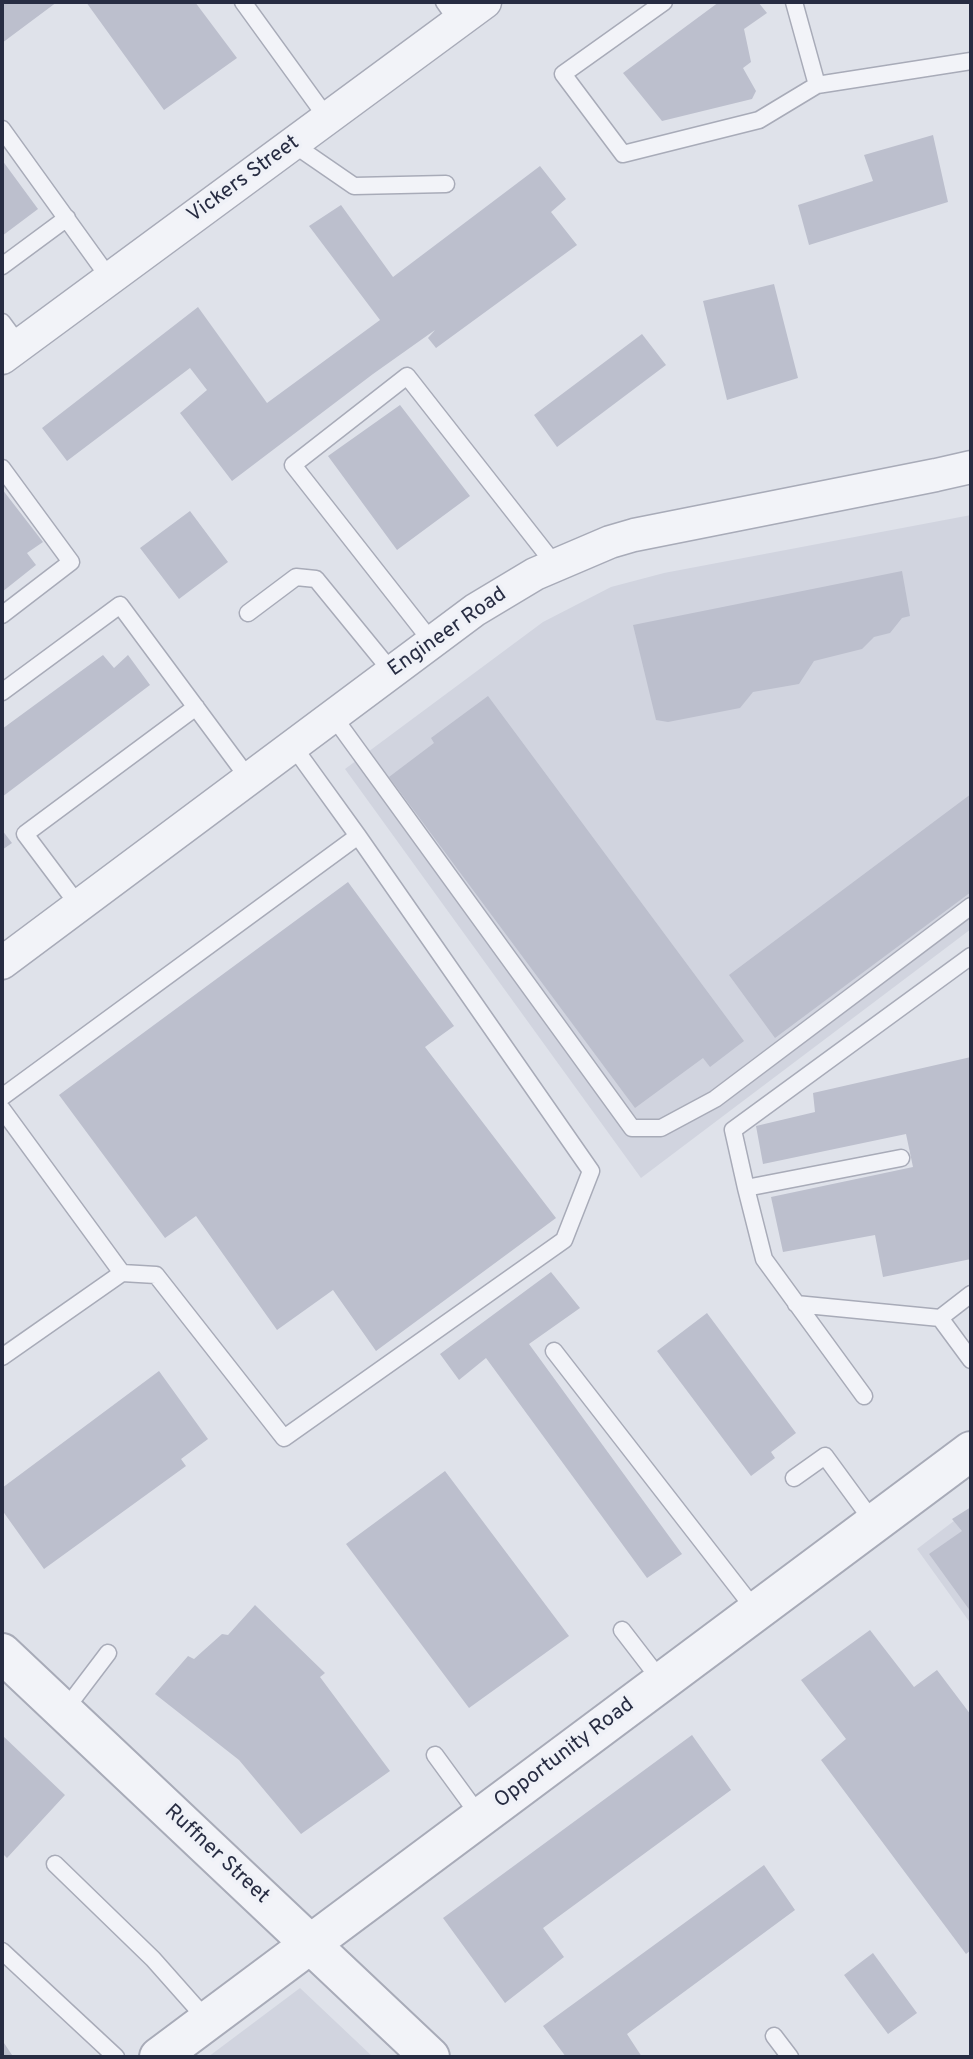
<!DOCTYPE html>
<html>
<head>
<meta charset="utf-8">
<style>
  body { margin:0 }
  #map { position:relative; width:973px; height:2059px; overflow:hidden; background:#dfe2ea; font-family:Overpass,sans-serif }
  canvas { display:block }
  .frame { position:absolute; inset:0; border:4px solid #272c42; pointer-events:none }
</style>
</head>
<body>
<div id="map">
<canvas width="973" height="2059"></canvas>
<div class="frame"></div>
</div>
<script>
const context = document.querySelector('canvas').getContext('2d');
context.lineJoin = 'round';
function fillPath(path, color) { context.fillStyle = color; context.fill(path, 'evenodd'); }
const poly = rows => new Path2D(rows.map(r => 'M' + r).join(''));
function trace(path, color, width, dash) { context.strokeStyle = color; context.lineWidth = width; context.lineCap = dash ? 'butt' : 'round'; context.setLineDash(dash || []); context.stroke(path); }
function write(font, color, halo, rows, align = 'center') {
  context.font = font + ' Overpass,sans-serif'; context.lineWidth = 7; context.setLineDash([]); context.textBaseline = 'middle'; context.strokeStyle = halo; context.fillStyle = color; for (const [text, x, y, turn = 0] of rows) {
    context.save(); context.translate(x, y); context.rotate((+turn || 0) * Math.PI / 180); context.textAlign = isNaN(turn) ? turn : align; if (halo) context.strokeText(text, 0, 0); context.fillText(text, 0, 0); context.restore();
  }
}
fillPath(poly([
  [971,515,971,929,641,1178,345,769,543,622,611,587,664,573],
  [971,1508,971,1624,917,1549],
  [300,1988,373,2057,208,2057]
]), '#d1d4df');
fillPath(poly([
  [2,2,57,2,2,43],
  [86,2,195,2,237,58,164,110],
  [719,2,758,2,767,13,744,29,751,62,743,68,756,91,752,99,662,121,623,73],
  [933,135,948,202,809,245,798,205,873,181,864,155],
  [2,160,38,209,2,236],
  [540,166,566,199,551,212,577,245,436,348,428,338,435,330,373,374,232,481,180,413,207,390,190,368,67,461,42,428,198,307,267,403,380,320,309,226,341,205,393,277],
  [774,284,798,378,727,400,703,301],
  [642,334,666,365,557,447,534,415],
  [400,405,470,496,397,550,328,456],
  [2,489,43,542,27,553,36,565,2,592],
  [190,511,228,562,179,599,140,548],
  [902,571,910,616,902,618,890,633,874,637,862,649,814,661,799,684,753,692,740,708,668,722,656,720,633,625],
  [103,655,114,668,128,655,150,685,2,797,2,729],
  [488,696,744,1041,710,1067,703,1058,635,1108,389,777,434,743,431,738],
  [971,794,971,892,775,1038,729,975],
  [2,830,12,843,2,850],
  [348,882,454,1026,425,1047,556,1218,376,1351,333,1290,277,1330,196,1216,165,1238,59,1095],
  [971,1057,971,1259,883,1277,875,1235,783,1252,771,1197,913,1167,906,1134,763,1164,756,1126,815,1112,813,1093],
  [551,1272,580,1308,529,1344,682,1554,647,1578,486,1358,459,1380,440,1354],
  [707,1313,796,1433,771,1452,775,1458,751,1476,657,1351],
  [159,1371,208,1439,181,1459,186,1466,44,1569,2,1510,2,1488],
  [445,1471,569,1636,469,1708,346,1544],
  [971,1507,971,1612,929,1554,962,1531,952,1519],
  [255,1605,325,1673,320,1677,390,1771,301,1834,239,1760,155,1694,188,1656,194,1659,222,1634,228,1635],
  [870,1630,914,1687,937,1670,971,1715,971,1950,966,1954,821,1760,846,1739,801,1680],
  [2,1735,65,1795,7,1858,2,1853],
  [692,1735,731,1790,543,1928,564,1957,505,2003,443,1918],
  [764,1865,795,1910,627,2034,642,2057,566,2057,543,2026],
  [873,1953,917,2013,888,2034,844,1975],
  [2,2040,12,2055,8,2057,2,2057]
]), '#bcbfcd');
const service = poly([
  [243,2,327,118],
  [444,2,458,22],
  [664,2,563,74,623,154,759,120,817,85],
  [794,2,817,85,971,61],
  [2,129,110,279],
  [293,144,354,186,446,184],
  [2,266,67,218],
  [2,322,19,345],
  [2,468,71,562,2,615],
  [248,613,296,577,316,579,392,672],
  [432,642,293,465,407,376,556,566],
  [2,692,120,605,249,779],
  [333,716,632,1128,661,1128,715,1099,971,906],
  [79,906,25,834,196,707],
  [2,1097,358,836],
  [2,1109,122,1273],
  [901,1158,746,1188,733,1130,971,956],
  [746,1188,764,1259,864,1396],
  [796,1304,940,1318,971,1294],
  [940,1318,971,1360],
  [554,1351,756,1611],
  [2,1357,122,1273,156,1275,284,1438,564,1240,591,1171,358,836,293,746],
  [794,1478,825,1456,874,1523],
  [622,1630,662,1682],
  [64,1711,108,1653],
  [435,1755,481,1818],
  [55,1864,153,1959,208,2021],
  [2,1951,116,2057],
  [774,2036,790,2057]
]);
const minor = poly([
  [2,358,485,2],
  [2,963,475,610,535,574,610,542,634,535,936,475,971,467]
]);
const tertiary = poly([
  [2,1653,430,2057],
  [159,2057,971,1451]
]);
trace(service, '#a8abb8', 19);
trace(minor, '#a8abb8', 35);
trace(tertiary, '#a8abb8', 42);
trace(service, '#f2f3f8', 16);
trace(minor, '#f2f3f8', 32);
trace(tertiary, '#f2f3f8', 38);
write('21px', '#272c42', '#eff1f7', [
  ["Vickers Street",244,180,-36],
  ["Engineer Road",448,633,-35],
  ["Opportunity Road",565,1754,-37],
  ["Ruffner Street",216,1855,43]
]);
</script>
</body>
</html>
